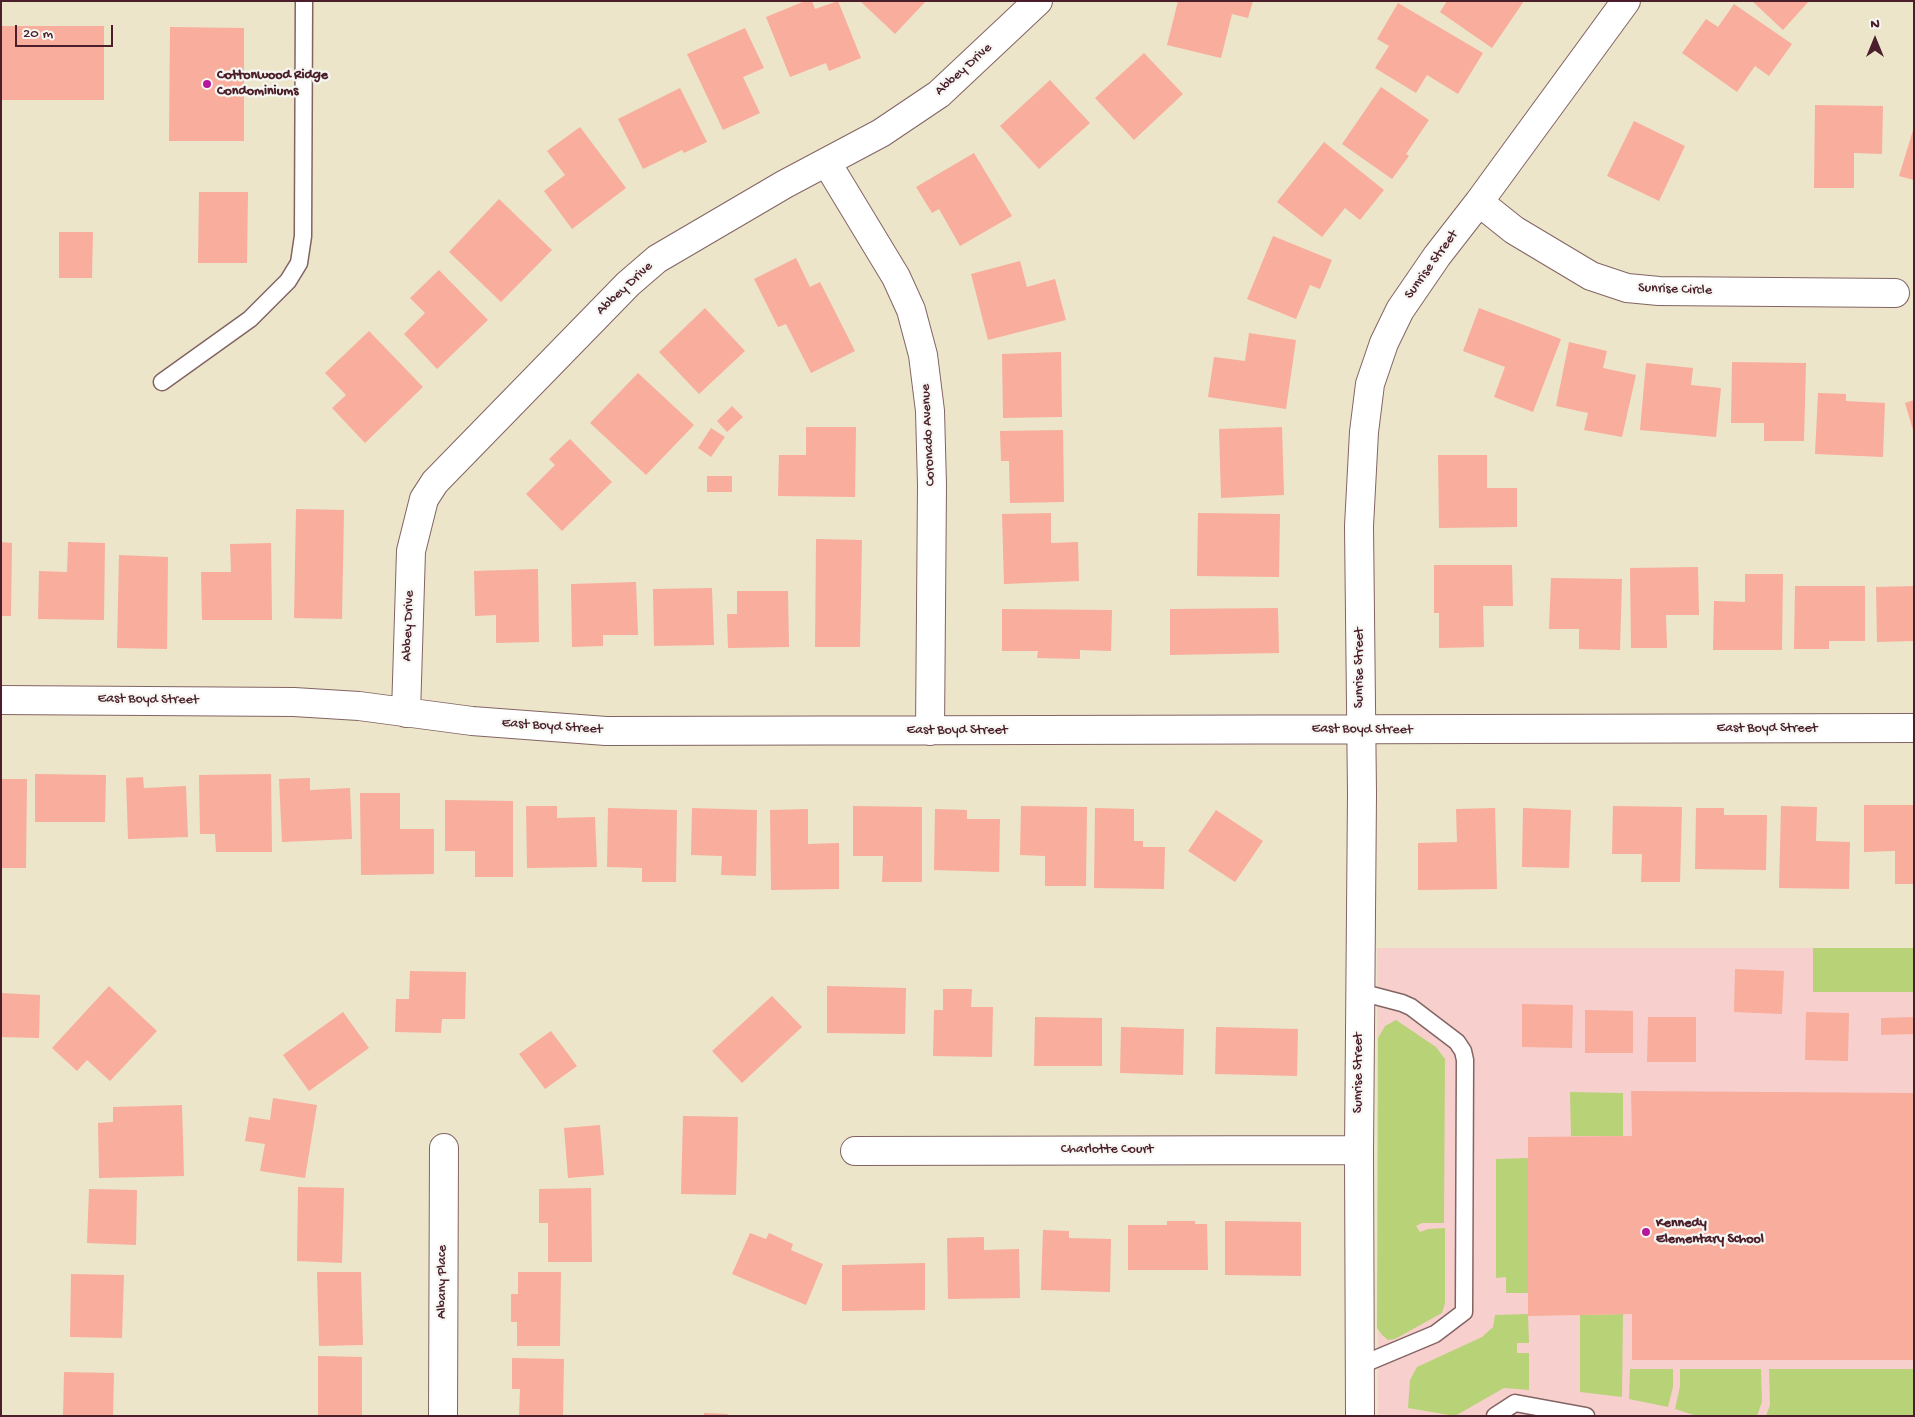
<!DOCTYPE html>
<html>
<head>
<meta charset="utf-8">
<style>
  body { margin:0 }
  #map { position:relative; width:1915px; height:1417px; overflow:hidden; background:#ece5ca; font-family:"Gochi Hand",sans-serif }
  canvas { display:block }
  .frame { position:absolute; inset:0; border:2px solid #4a1f2b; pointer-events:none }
  .north { position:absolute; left:1850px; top:15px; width:50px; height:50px; -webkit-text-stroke:4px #f6f6f2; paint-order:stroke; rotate:0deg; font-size:14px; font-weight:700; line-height:20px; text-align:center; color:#4a1f2b }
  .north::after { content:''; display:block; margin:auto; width:18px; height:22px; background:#4a1f2b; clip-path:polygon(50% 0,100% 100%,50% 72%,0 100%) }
  .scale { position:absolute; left:15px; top:25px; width:98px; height:22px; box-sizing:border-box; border:2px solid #4a1f2b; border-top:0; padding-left:6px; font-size:15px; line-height:18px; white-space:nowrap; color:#4a1f2b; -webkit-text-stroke:4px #f6f6f2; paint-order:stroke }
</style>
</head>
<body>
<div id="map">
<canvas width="1915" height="1417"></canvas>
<div class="frame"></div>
<div class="north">N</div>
<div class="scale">20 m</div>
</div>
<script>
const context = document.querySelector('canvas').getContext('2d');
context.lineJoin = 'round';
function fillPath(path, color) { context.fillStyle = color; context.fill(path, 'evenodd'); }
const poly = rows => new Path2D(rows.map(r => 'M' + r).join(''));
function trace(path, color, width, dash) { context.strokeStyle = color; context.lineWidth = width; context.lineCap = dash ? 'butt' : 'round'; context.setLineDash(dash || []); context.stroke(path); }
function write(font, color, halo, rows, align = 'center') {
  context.font = font + ' "Gochi Hand",sans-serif'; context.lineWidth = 4.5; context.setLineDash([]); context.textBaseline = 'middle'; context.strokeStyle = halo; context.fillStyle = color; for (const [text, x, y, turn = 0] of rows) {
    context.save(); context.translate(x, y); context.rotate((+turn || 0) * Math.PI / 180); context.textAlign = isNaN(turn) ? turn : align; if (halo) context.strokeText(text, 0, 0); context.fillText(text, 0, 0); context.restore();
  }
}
fillPath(poly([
  [1377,948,1914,948,1914,1416,1378,1416]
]), '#f7d0ce');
fillPath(poly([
  [1813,948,1914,948,1914,992,1813,992],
  [1396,1020,1436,1047,1445,1059,1444,1223,1422,1223,1416,1226,1420,1232,1428,1229,1445,1228,1445,1303,1442,1313,1395,1339,1388,1340,1382,1335,1377,1328,1378,1038,1385,1026],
  [1570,1092,1623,1093,1623,1136,1571,1136],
  [1528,1158,1528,1293,1506,1293,1506,1277,1496,1278,1496,1159],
  [1528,1314,1529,1343,1517,1343,1517,1353,1529,1353,1529,1390,1504,1388,1455,1416,1408,1408,1410,1380,1417,1367,1482,1337,1493,1327,1495,1315],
  [1623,1314,1622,1397,1580,1392,1580,1315],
  [1630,1369,1673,1369,1673,1387,1668,1407,1629,1399],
  [1680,1369,1761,1369,1762,1402,1757,1416,1697,1416,1675,1409,1680,1386],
  [1769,1369,1914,1369,1914,1416,1766,1416,1770,1405]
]), '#b8d278');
fillPath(poly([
  [805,1,812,1,815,9,838,1,861,58,829,71,826,63,790,77,766,17],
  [860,1,926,1,895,34],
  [1178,1,1253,1,1248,18,1232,14,1221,58,1167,45],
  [1447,1,1524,1,1492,48,1440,12],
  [1752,1,1809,1,1783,30],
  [1398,3,1483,53,1458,94,1427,75,1416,93,1375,68,1389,46,1377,39],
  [1734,4,1792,44,1769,76,1755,66,1737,92,1682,53,1706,19,1718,27],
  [2,26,104,26,104,100,1,100],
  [170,27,244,28,244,141,169,141],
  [745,28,764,68,743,77,760,113,723,130,687,54],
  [1144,53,1183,94,1134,140,1095,98],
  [1050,80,1090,123,1039,169,1000,126],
  [1381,87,1429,120,1406,154,1409,156,1392,179,1342,144],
  [680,88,707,142,684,153,682,150,643,169,618,119],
  [1815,105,1883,106,1882,154,1854,153,1854,188,1814,188],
  [1634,121,1685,146,1659,201,1607,176],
  [580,127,626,188,572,229,544,191,565,175,547,151],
  [1914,127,1914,180,1899,176],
  [1324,142,1384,190,1360,220,1345,208,1322,237,1277,202],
  [974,153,1012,216,960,246,939,209,932,213,916,187],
  [199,192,248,192,247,263,198,263],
  [499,199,552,250,501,302,449,252],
  [59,232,93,232,92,278,59,278],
  [1273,236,1332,260,1320,289,1310,285,1296,319,1247,299],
  [796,258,810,287,820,282,855,351,811,373,786,324,778,327,754,279],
  [1020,261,1027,287,1055,279,1066,320,988,340,971,274],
  [439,270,488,320,437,369,404,334,425,313,410,298],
  [705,308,745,351,699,394,659,352],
  [1479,308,1561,339,1533,412,1494,397,1505,367,1463,351],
  [369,331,423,387,365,443,332,408,346,395,325,373],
  [1249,333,1296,340,1286,409,1208,397,1214,357,1245,361],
  [1569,342,1607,351,1603,368,1636,375,1622,437,1584,430,1588,413,1556,406],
  [1061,352,1062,417,1003,418,1002,354],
  [1732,362,1806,363,1804,441,1764,441,1764,423,1731,423],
  [1646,363,1693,368,1691,385,1721,388,1716,437,1640,430],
  [638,373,694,425,646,475,590,423],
  [1818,393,1846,394,1846,401,1885,403,1883,457,1815,454],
  [1914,400,1914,430,1913,430,1905,403],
  [732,406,743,417,727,432,717,421],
  [806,427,856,427,855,497,778,496,779,455,806,455],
  [1282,427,1284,495,1221,498,1219,429],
  [711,428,725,437,711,457,698,448],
  [1063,430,1064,502,1010,503,1009,461,1001,461,1000,431],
  [570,439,612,482,562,531,526,494,555,465,549,459],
  [1438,455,1487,455,1487,488,1517,488,1517,527,1439,528],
  [707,476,732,476,732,492,707,492],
  [296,509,344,510,342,619,294,618],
  [1051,513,1051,543,1078,542,1079,581,1004,584,1002,514],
  [1198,513,1280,514,1279,577,1197,576],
  [816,539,862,540,860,647,815,647],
  [1,542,12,543,11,616,1,616],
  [68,542,105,543,104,620,38,619,39,571,67,572],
  [271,543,272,620,202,620,201,572,231,572,230,544],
  [119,555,168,557,167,649,117,648],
  [1434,565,1512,565,1513,606,1483,606,1484,647,1439,648,1439,613,1434,613],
  [1698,567,1699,615,1666,615,1667,648,1631,648,1630,568],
  [538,569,539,642,496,643,496,615,475,616,474,571],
  [1745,574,1783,574,1782,650,1713,650,1714,601,1745,602],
  [1551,578,1622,579,1620,650,1579,649,1579,629,1549,629],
  [636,582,638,635,603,635,603,646,572,647,571,584],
  [1795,586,1865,586,1865,641,1829,641,1829,649,1794,649],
  [1914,586,1914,641,1877,642,1876,587],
  [712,588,714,645,654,646,653,589],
  [737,591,788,591,789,647,728,648,727,614,737,614],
  [1278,608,1279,653,1170,655,1170,609],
  [1002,609,1112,610,1111,651,1080,650,1080,659,1037,658,1038,651,1002,651],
  [35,774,106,775,105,822,35,822],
  [271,774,272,852,216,852,215,834,200,834,199,775],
  [143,777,144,788,186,786,188,837,128,839,126,778],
  [310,778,310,790,350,788,352,839,282,842,279,779],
  [1,779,27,779,26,868,1,868],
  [360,793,400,793,400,829,434,829,434,874,361,875],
  [445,800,513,801,513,877,475,877,475,851,445,851],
  [1864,805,1914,805,1914,884,1895,884,1895,851,1864,852],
  [526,806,557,806,557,818,595,817,597,867,527,868],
  [853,806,922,807,922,882,882,882,883,856,853,856],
  [1021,806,1087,807,1086,886,1045,886,1045,856,1020,855],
  [1613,806,1682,807,1680,882,1641,882,1642,854,1612,854],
  [1781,806,1817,807,1816,841,1850,842,1849,889,1779,888],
  [608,808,677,810,676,882,642,882,642,868,607,867],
  [692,808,757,810,756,876,721,875,722,856,691,855],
  [1095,808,1134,809,1134,841,1143,841,1143,847,1165,847,1164,889,1094,888],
  [1495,808,1497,889,1418,890,1418,843,1457,842,1456,809],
  [1523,808,1571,810,1569,868,1522,867],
  [1696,808,1724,808,1724,815,1767,815,1766,870,1695,869],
  [808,809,808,844,839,843,839,889,771,890,770,810],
  [935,809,967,810,967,819,1000,819,999,872,934,870],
  [1216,810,1263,841,1235,882,1188,851],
  [1735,969,1784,971,1782,1014,1734,1012],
  [410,971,466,972,465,1019,442,1019,441,1033,395,1032,396,999,409,999],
  [109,986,157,1031,110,1081,87,1060,77,1071,52,1048],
  [827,986,906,988,905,1034,827,1033],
  [943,989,972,989,971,1007,993,1007,992,1057,933,1056,934,1010,943,1010],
  [1,993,40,995,39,1038,1,1037],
  [772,996,802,1027,742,1083,712,1051],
  [1522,1004,1573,1005,1572,1048,1522,1047],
  [1585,1010,1633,1011,1633,1053,1585,1053],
  [343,1012,369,1048,309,1091,283,1055],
  [1806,1012,1849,1013,1848,1061,1805,1060],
  [1035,1017,1102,1018,1102,1066,1034,1066],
  [1648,1017,1696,1017,1696,1062,1647,1062],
  [1914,1017,1914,1034,1881,1035,1881,1018],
  [1121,1027,1184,1029,1183,1075,1120,1073],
  [1216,1027,1298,1029,1297,1076,1215,1074],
  [551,1031,577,1066,545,1089,519,1054],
  [1631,1091,1914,1093,1914,1360,1632,1360,1632,1314,1528,1316,1528,1137,1632,1136],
  [273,1098,317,1105,305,1178,260,1171,265,1144,245,1141,249,1117,270,1120],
  [182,1105,184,1176,99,1178,98,1123,113,1122,113,1107],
  [683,1116,738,1117,736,1195,681,1194],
  [600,1125,604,1175,568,1178,564,1128],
  [298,1187,344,1188,342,1263,297,1261],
  [591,1188,592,1262,548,1262,548,1223,539,1223,539,1189],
  [89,1189,137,1190,136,1245,87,1243],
  [1167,1221,1195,1221,1195,1224,1207,1224,1208,1270,1128,1270,1128,1225,1167,1225],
  [1225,1221,1301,1222,1301,1276,1225,1275],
  [1043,1230,1069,1231,1069,1238,1111,1239,1110,1292,1041,1290],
  [750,1233,766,1239,769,1233,793,1244,791,1250,823,1264,806,1305,732,1274],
  [984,1237,984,1250,1019,1249,1020,1298,948,1299,947,1238],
  [925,1263,925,1310,842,1311,842,1265],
  [317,1272,361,1272,363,1345,319,1346],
  [518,1272,561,1272,560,1346,517,1346,517,1322,511,1322,511,1294,518,1294],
  [71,1274,124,1275,122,1338,70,1337],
  [318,1356,362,1357,362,1416,318,1416],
  [512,1358,564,1359,563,1416,519,1416,520,1389,512,1389],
  [64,1372,114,1373,113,1416,63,1416],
  [704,1413,728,1414,728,1416,704,1416]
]), '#f9ad9c');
const lane = poly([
  [162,382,250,319,288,281,299,263,303,236,304,1],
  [1360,992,1402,1003,1411,1007,1457,1042,1463,1051,1465,1060,1464,1312,1435,1334,1361,1365],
  [1495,1416,1515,1403,1586,1416]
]);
const street = poly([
  [827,163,896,277,911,310,923,355,930,411,932,485,930,731],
  [1479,202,1514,230,1591,276,1627,288,1659,291,1895,293],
  [1,700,294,702,359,706,472,721,606,731,1914,728],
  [406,713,411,551,424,499,435,482,628,284,657,259,785,184,881,133,939,94,1038,1],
  [855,1151,1359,1150],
  [443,1416,444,1148],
  [1360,1416,1359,1150,1362,794,1359,526,1364,432,1370,384,1384,343,1400,310,1437,256,1479,202,1626,1]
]);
trace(lane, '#836463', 19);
trace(street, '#836463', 30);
trace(lane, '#fff', 16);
trace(street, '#fff', 28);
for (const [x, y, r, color] of [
  [207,84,5,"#b5179e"],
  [1646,1232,5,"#b5179e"]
]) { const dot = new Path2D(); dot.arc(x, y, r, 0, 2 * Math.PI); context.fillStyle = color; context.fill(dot); trace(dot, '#f6f6f2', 2); }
write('14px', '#4a1f2b', '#f6f6f2', [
  ["Abbey Drive",964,70,-42],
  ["Sunrise Street",1432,265,-54],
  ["Abbey Drive",625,289,-43],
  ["Sunrise Circle",1675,290,2],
  ["Coronado Avenue",929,435,-93],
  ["Abbey Drive",409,626,-88],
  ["Sunrise Street",1360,668,-90],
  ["East Boyd Street",148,700,1],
  ["East Boyd Street",552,727,4],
  ["East Boyd Street",1767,729],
  ["East Boyd Street",1362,730,1],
  ["East Boyd Street",957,731],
  ["Sunrise Street",1359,1073,-90],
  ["Charlotte Court",1107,1150],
  ["Albany Place",443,1282,-90]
]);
write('bold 14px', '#4a1f2b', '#f6f6f2', [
  ["Cottonwood Ridge",217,76],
  ["Condominiums",217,92],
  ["Kennedy",1656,1224],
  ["Elementary School",1656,1240]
], 'left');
</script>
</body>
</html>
